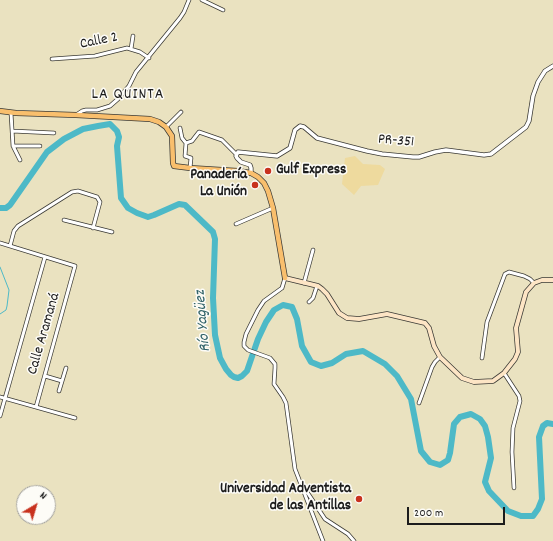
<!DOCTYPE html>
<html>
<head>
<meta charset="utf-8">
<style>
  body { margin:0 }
  #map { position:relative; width:553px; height:541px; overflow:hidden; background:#eae2c0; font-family:Dekko,sans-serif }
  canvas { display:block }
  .north { position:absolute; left:16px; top:485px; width:40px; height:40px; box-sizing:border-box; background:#fdfcf7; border:1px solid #a3a29f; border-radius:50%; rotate:38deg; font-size:11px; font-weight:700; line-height:16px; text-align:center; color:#1c1c1c }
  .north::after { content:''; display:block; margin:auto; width:14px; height:18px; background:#c8321e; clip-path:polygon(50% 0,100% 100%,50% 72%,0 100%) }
  .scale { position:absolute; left:407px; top:507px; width:98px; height:18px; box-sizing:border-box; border:2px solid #1c1c1c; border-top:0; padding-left:5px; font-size:12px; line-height:14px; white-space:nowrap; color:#1c1c1c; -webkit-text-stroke:3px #fdfcf7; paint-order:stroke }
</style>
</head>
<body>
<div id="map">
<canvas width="553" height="541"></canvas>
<div class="north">N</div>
<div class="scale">200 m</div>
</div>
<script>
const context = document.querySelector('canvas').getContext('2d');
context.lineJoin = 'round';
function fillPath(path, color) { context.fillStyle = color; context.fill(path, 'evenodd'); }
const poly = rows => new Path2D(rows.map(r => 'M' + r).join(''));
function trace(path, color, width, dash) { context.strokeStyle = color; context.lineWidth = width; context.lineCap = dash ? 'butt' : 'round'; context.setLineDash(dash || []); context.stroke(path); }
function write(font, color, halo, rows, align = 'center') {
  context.font = font + ' Dekko,sans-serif'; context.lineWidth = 3; context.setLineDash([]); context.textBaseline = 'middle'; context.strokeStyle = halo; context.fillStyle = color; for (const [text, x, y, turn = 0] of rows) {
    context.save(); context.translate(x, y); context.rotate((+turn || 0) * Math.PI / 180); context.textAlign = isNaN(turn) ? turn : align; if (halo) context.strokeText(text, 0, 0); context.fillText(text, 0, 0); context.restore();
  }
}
fillPath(poly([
  [355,156,363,164,380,165,385,169,378,185,361,186,354,195,342,184,345,158]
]), '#eeda9e');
trace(poly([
  [0,267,9,290,7,306,6,310,0,314]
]), '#4db9c7', 1);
trace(poly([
  [0,208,6,208,10,205,47,152,64,139,83,129,98,126,110,124,117,131,119,137,117,146,121,198,128,208,137,213,148,217,154,215,179,204,185,205,213,232,215,239,213,298,215,335,220,358,226,369,231,375,234,377,238,378,242,376,247,371,258,339,266,322,274,310,283,305,292,307,297,319,302,346,311,362,321,366,332,363,346,354,363,351,385,364,397,376,411,399,421,451,430,462,440,465,448,460,450,453,454,424,460,417,471,414,480,419,485,426,488,437,491,458,485,482,489,491,508,511,521,516,533,516,538,509,542,499,539,437,543,426,547,423,553,424]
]), '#4db9c7', 6);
const minor = poly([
  [202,0,223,10],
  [131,49,133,36],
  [52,59,95,56,127,48,140,52,149,58],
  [11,113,13,146,20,160],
  [76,115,82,111,86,110,97,110,110,106,118,99,129,86,136,72,180,18,184,12,189,0],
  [166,127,181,112],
  [180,128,182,138,186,143,185,156,191,158,190,168],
  [12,131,54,133],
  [186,143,192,141,199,132,222,140,236,154],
  [13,146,40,146],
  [64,220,112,232],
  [236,224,273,208],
  [0,243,75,266,36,407],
  [10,246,14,231,18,226,72,192,78,191,97,197,100,202,93,228],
  [285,278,282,288,264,301,258,310,246,334,244,342,244,346,248,350,270,358,275,364,275,368,274,384,283,397,286,403,295,469,323,541],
  [304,283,313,250],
  [309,302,313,298,317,286],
  [482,358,487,322,505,274,509,272,524,276,530,279,534,283],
  [504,373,519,396,520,401,513,428,512,452,514,488],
  [45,376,62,381],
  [59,391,66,368],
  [0,397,75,418],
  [419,403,432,367,435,362,440,357],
  [0,416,45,257],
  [301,488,307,492,325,519,348,534,354,541]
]);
const tertiary = poly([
  [251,173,251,168,250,165,241,162,237,158,236,156,238,152,277,156,290,148,295,130,300,126,304,127,317,138,367,151,382,154,413,157,419,157,435,152,446,150,484,155,491,154,526,127,529,121,533,96,538,82,545,71,553,66]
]);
const secondary = poly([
  [285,278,318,286,322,289,327,294,339,313,347,318,359,319,387,314,425,323,429,328,434,346,440,357,462,378,474,382,493,381,504,373,515,359,518,352,516,328,526,292,534,283,542,280,553,280]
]);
const primary = poly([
  [0,111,16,113,76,115,150,119,159,122,166,127,172,136,173,163,174,166,190,168,238,171,251,173,258,177,264,183,268,191,273,208,285,278]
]);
trace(minor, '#3b3a35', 4.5);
trace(tertiary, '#3b3a35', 5);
trace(secondary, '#3b3a35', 5.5);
trace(primary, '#3b3a35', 6);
trace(minor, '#fff', 3);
trace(tertiary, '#fff', 3.5);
trace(secondary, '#fde5c5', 4);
trace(primary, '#f9bf6d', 4.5);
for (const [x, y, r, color] of [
  [268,171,4,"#c8321e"],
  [255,185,4,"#c8321e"],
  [359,499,4,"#c8321e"]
]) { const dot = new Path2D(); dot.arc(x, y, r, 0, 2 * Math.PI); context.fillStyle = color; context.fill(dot); trace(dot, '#fdfcf7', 1.5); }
write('15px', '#1c1c1c', '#fdfcf7', [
  ["Calle 2",99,42,-11],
  ["PR-351",396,142,5],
  ["Calle Aramaná",45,334,-74]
]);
write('bold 15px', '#1c1c1c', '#fdfcf7', [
  ["Gulf Express",276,171,"left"],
  ["Panadería",247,176],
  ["La Unión",247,193],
  ["Universidad Adventista",351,490],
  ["de las Antillas",351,507]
], 'right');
context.letterSpacing = '1px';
write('16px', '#1c1c1c', '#fdfcf7', [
  ["LA QUINTA",128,96]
]);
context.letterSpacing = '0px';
write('italic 16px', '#326369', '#fdfcf7', [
  ["Río Yagüez",204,321,-95]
]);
</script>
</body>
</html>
